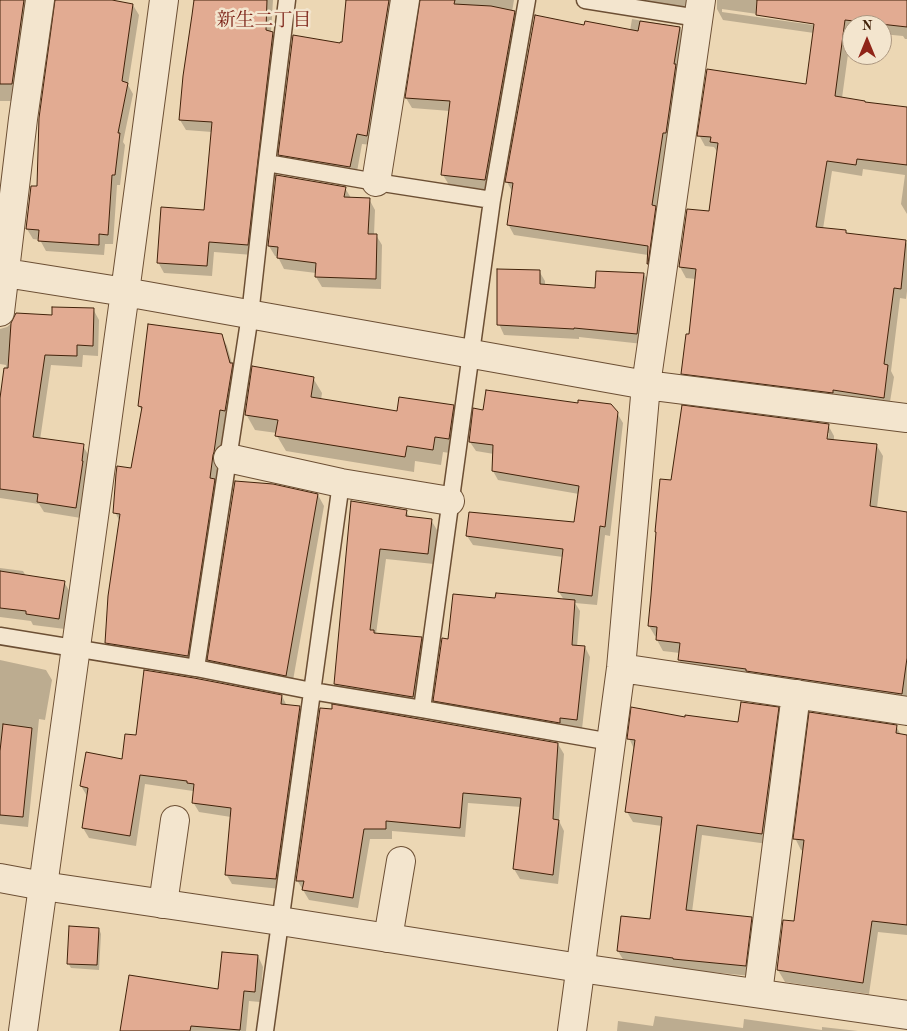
<!DOCTYPE html>
<html>
<head>
<meta charset="utf-8">
<style>
  body { margin:0 }
  #map { position:relative; width:907px; height:1031px; overflow:hidden; background:#ecd7b4; font-family:"Old Standard TT",serif }
  canvas { display:block }
  .north { position:absolute; left:842px; top:15px; width:50px; height:50px; box-sizing:border-box; background:#f3e5ce; border:1px solid #ac9780; border-radius:50%; rotate:0deg; font-size:14px; font-weight:700; line-height:20px; text-align:center; color:#41220a }
  .north::after { content:''; display:block; margin:auto; width:18px; height:22px; background:#8f2418; clip-path:polygon(50% 0,100% 100%,50% 72%,0 100%) }
</style>
</head>
<body>
<div id="map">
<canvas width="907" height="1031"></canvas>
<div class="north">N</div>
</div>
<script>
const context = document.querySelector('canvas').getContext('2d');
context.lineJoin = 'round';
function fillPath(path, color) { context.fillStyle = color; context.fill(path, 'evenodd'); }
const poly = rows => new Path2D(rows.map(r => 'M' + r).join(''));
function trace(path, color, width, dash) { context.strokeStyle = color; context.lineWidth = width; context.lineCap = dash ? 'butt' : 'round'; context.setLineDash(dash || []); context.stroke(path); }
function write(font, color, halo, rows, align = 'center') {
  context.font = font + ' "Old Standard TT","Noto Serif JP",serif'; context.lineWidth = 5; context.setLineDash([]); context.textBaseline = 'middle'; context.strokeStyle = halo; context.fillStyle = color; for (const [text, x, y, turn = 0] of rows) {
    context.save(); context.translate(x, y); context.rotate((+turn || 0) * Math.PI / 180); context.textAlign = isNaN(turn) ? turn : align; if (halo) context.strokeText(text, 0, 0); context.fillText(text, 0, 0); context.restore();
  }
}
fillPath(poly([
  [0,0,34,0,17,101,0,101],
  [56,0,105,0,133,5,139,15,128,85,133,94,123,142,125,145,120,185,117,185,113,244,105,244,104,255,46,251,40,240,33,239,27,229,38,188],
  [195,0,273,0,271,32,278,43,253,255,214,252,212,276,164,273,158,262,205,211,212,132,186,130,180,120],
  [347,0,399,0,372,145,362,144,356,177,285,165,279,155,341,44,344,43],
  [421,0,514,0,512,12,514,12,520,22,491,190,449,185,443,175,450,111,412,108,406,98],
  [637,0,697,0,691,9,642,8],
  [717,0,907,0,907,39,905,39,903,36,882,34,882,25,852,25,842,98,865,104,907,109,907,214,901,204,905,175,863,169,862,176,832,171,823,229,846,232,847,234,905,241,907,244,907,291,906,299,900,298,891,371,894,377,889,408,689,384,682,373,690,335,696,279,686,278,680,267,710,212,718,153,714,147,705,146,699,135,807,85,814,33,723,20,717,9],
  [722,9,821,23,820,26,722,12],
  [632,19,680,27,686,38,654,273,648,263,648,255,514,235,508,224,513,193,507,182,585,27,630,31],
  [345,188,351,198,369,199,375,210,374,235,376,235,382,245,381,289,322,287,316,277,316,273,284,269,278,257,275,256,269,246],
  [539,271,545,281,545,286,596,289,644,274,650,284,643,344,579,337,579,339,504,335,499,324],
  [93,309,99,320,98,356,83,355,82,367,51,365,40,440,83,446,89,456,81,518,44,512,39,504,0,498,0,407,6,365,0,364,0,329,7,327,13,322],
  [221,335,227,346,233,367,238,375,218,466,193,666,113,653,107,643,120,522,115,512,132,469,143,412,139,406],
  [313,378,322,393,321,400,398,412,453,406,462,422,457,454,443,452,441,465,415,461,414,472,286,451,277,436,277,433,255,430,246,414],
  [484,411,617,413,623,423,610,536,605,535,597,605,575,603,580,611,577,647,585,647,590,657,582,729,440,710,435,701,450,640,496,599,564,600,559,592,563,557,473,545,467,536,575,524,579,494,498,480,493,471,494,454,476,451,470,442],
  [828,425,834,436,834,441,877,446,883,456,877,508,907,513,907,704,685,670,679,660,680,653,663,651,657,640,657,637,655,636,649,626,672,482],
  [826,433,829,433,827,445],
  [318,495,324,506,292,686,215,670,209,660],
  [352,502,406,511,410,518,431,520,437,530,434,564,386,559,376,634,421,638,427,649,419,707,341,695,335,684],
  [0,568,23,571,26,576,64,582,70,592,65,629,33,625,31,621,0,617],
  [0,660,46,670,52,680,45,720,39,719,28,827,0,824],
  [282,696,287,706,299,707,305,717,281,889,232,884,226,874,231,817,199,812,193,802,194,793,193,791,145,784,136,846,89,838,83,828,87,796,81,786,123,760,137,737],
  [321,709,558,744,564,754,559,821,564,831,558,884,520,879,514,869,521,807,468,803,465,837,392,831,392,839,370,839,358,908,309,900,297,880],
  [778,709,784,719,768,844,702,835,692,912,751,918,757,928,751,976,680,969,680,968,624,961,618,951,651,921,662,826,633,822,627,812,634,749,629,738,686,719,739,724],
  [896,726,901,735,907,736,907,935,878,932,869,994,785,982,778,970,795,922,804,851,801,850,795,838],
  [99,929,101,934,99,970,71,968,68,963],
  [258,956,263,967,260,1002,249,1001,246,1031,121,1031,220,991],
  [655,1016,743,1028,744,1019,822,1030,822,1027,858,1031,617,1031,618,1021,653,1026]
]), '#0003');
const building = poly([
  [0,0,24,0,12,84,0,84,0,0],
  [55,0,112,0,133,4,122,81,128,83,118,133,120,133,115,175,112,175,108,235,99,234,99,245,38,241,39,230,26,229,31,186,37,186,39,118,55,0],
  [194,0,267,0,266,30,273,32,248,245,209,242,207,266,157,263,161,207,204,210,212,122,179,120,183,76,192,15,194,0],
  [346,0,389,0,367,136,357,134,350,167,278,155,293,35,340,43,340,42,342,42,346,0],
  [420,0,455,0,454,4,491,6,515,11,485,180,441,175,450,101,405,98,420,0],
  [757,0,907,0,907,27,845,20,835,96,865,101,865,102,907,107,907,165,857,159,856,165,827,161,816,227,846,230,846,233,906,240,901,289,894,288,884,364,888,365,884,398,833,390,833,393,681,374,686,334,689,334,696,269,679,267,687,209,709,211,718,143,710,142,711,137,697,136,707,69,806,84,814,24,756,15,757,0],
  [535,15,584,25,585,21,638,31,640,21,680,27,674,64,676,64,666,133,663,133,652,205,656,206,648,264,647,264,648,246,507,225,513,183,505,182,535,15],
  [276,175,346,187,344,197,370,198,368,234,377,234,376,279,315,277,316,263,277,258,278,247,268,246,276,175],
  [497,269,540,270,540,284,595,288,596,271,644,273,637,334,574,328,574,329,497,325,497,269],
  [52,307,94,308,93,346,77,345,77,356,45,355,33,437,84,444,82,461,83,461,76,508,37,502,38,494,0,489,0,398,4,368,8,368,11,323,16,313,52,315,52,307],
  [148,324,222,334,230,363,233,363,225,411,220,410,214,452,213,455,210,478,215,479,188,656,105,643,108,596,120,514,113,513,116,474,117,466,131,468,142,407,138,406,148,324],
  [252,366,314,377,311,397,397,411,399,397,454,405,449,439,435,437,433,450,407,446,405,457,275,436,278,420,245,415,252,366],
  [486,390,578,403,578,400,611,404,618,412,605,527,600,526,592,596,558,592,563,549,466,536,469,512,574,522,579,486,492,471,493,445,469,442,473,408,483,410,486,390],
  [682,405,829,424,827,439,877,444,870,506,907,512,907,658,902,694,746,671,746,669,678,660,680,643,656,640,657,627,648,626,651,595,656,532,655,532,660,479,671,480,682,405],
  [235,481,273,484,318,494,286,676,207,660,235,481],
  [351,501,407,510,406,516,432,519,428,554,380,549,370,630,374,630,374,633,422,637,413,697,334,684,351,501],
  [0,571,65,581,59,619,26,614,26,611,0,608,0,571],
  [496,593,575,600,572,645,585,646,577,720,560,718,560,723,433,701,442,638,448,639,453,594,495,598,496,593],
  [144,670,194,678,282,695,281,704,300,706,276,879,225,875,231,808,192,803,194,784,187,783,187,781,140,775,130,836,82,828,88,788,80,786,86,752,122,759,125,734,136,735,144,670],
  [741,702,779,707,762,834,697,825,686,910,752,917,746,966,673,959,673,958,617,951,621,916,650,919,662,817,625,812,635,740,627,739,631,707,685,717,685,715,738,722,741,702],
  [332,704,558,743,553,819,559,820,553,875,513,869,521,798,463,793,460,828,386,821,386,829,364,829,353,898,302,890,304,881,296,881,320,708,332,709,332,704],
  [809,712,897,725,896,733,907,735,907,925,872,921,863,983,777,970,783,920,794,921,804,840,793,839,809,712],
  [3,724,32,728,23,817,0,815,0,751,3,724],
  [69,926,99,928,97,965,67,964,69,926],
  [222,952,258,955,255,992,244,991,240,1030,191,1026,190,1031,120,1031,129,975,218,989,222,952]
]);
fillPath(building, '#e2ab92');
trace(building, '#41220a', 1);
const service = poly([
  [585,0,698,18],
  [267,163,376,182,492,200],
  [0,636,196,668,312,691,422,709,611,742],
  [196,668,250,315,267,163,287,0],
  [422,709,492,200,527,0],
  [265,1031,341,483]
]);
const minor = poly([
  [376,182,405,0],
  [0,272,125,292,646,385,907,418],
  [0,312,23,119,40,0],
  [228,458,341,483,450,501],
  [621,668,907,711],
  [163,904,175,820],
  [388,938,401,861],
  [758,993,796,694],
  [23,1031,43,886,125,292,164,0],
  [572,1031,621,668,646,385,701,0]
]);
const tertiary = poly([
  [0,878,43,886,280,921,580,968,907,1015]
]);
trace(service, '#6c4f34', 19);
trace(minor, '#6c4f34', 30);
trace(tertiary, '#6c4f34', 30);
trace(service, '#f3e5ce', 16);
trace(minor, '#f3e5ce', 28);
trace(tertiary, '#f3e5ce', 28);
write('19px', '#7a1f14', '#f3e5ce', [
  ["新生二丁目",264,21]
]);
</script>
</body>
</html>
